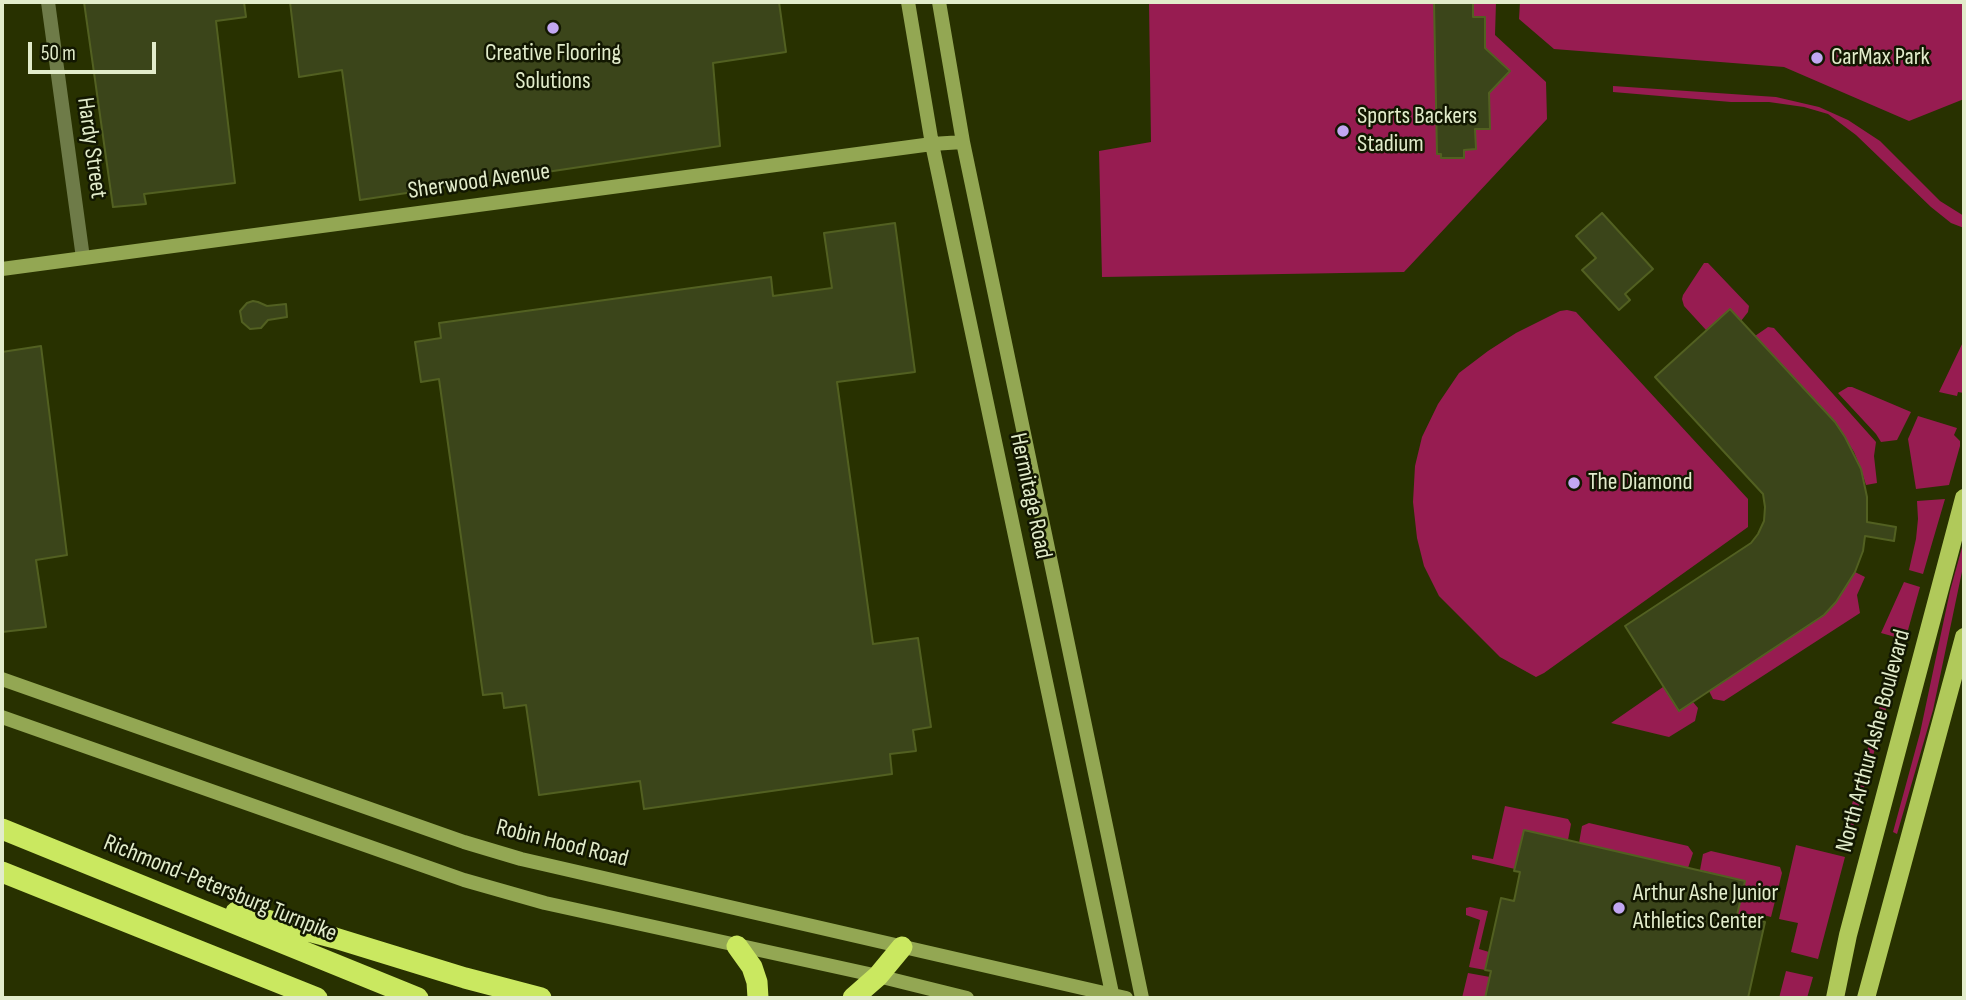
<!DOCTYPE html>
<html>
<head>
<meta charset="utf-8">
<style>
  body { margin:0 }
  #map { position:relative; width:1966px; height:1000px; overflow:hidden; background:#283100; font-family:"Sofia Sans Condensed",sans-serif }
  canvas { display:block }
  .frame { position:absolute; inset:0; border:4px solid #e2eccb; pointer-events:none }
  .scale { position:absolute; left:28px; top:42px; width:128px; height:32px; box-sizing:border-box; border:4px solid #e2eccb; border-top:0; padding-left:9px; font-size:21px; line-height:24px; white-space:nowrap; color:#e2eccb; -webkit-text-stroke:5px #121701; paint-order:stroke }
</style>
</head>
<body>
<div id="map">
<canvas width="1966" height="1000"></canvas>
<div class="frame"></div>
<div class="scale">50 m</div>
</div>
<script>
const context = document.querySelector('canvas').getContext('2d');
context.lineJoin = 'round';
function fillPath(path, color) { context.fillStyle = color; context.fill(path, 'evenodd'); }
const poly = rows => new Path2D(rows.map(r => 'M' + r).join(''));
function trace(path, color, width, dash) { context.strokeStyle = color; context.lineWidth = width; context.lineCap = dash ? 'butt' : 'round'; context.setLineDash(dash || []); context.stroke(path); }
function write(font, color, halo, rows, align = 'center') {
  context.font = font + ' "Sofia Sans Condensed",sans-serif'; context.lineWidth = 5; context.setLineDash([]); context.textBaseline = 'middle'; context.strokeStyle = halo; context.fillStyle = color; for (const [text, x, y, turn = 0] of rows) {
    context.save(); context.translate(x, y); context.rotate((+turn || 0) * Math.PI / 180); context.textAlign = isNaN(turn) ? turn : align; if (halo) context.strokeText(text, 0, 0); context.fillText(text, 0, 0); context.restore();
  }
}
fillPath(poly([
  [1149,2,1496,2,1495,35,1546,82,1547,119,1404,272,1102,277,1099,151,1151,142],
  [1520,2,1964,2,1964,99,1909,121,1784,67,1554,49,1519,19],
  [1613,86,1776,97,1819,107,1848,120,1880,141,1940,201,1964,216,1964,228,1951,223,1931,207,1856,135,1828,114,1804,107,1769,102,1731,102,1613,92],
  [1704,263,1708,263,1749,306,1748,312,1741,321,1729,310,1706,330,1684,306,1682,299,1683,295],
  [1567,310,1576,312,1748,499,1748,527,1544,673,1536,677,1500,657,1439,596,1424,566,1417,538,1413,502,1415,466,1422,437,1438,404,1459,373,1488,351,1516,333,1560,311],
  [1768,327,1774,328,1876,442,1874,456,1877,483,1866,485,1861,469,1854,452,1835,422,1755,336],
  [1964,340,1964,393,1958,392,1957,396,1939,392],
  [1848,387,1852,387,1911,412,1897,440,1881,442,1876,434,1838,393],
  [1918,416,1957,428,1954,435,1960,441,1960,446,1949,485,1916,489,1908,439],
  [1945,499,1923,574,1909,570,1916,539,1918,519,1917,501],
  [1964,540,1964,562,1933,710,1897,834,1893,832,1920,733,1950,591],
  [1855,572,1865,577,1857,595,1860,613,1724,701,1713,699,1709,691,1824,615,1836,602],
  [1904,582,1920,587,1852,831,1845,829,1899,638,1881,633],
  [1663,687,1679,711,1693,702,1698,708,1695,721,1669,737,1611,723],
  [1505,806,1568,819,1571,824,1568,840,1515,869,1472,859,1472,855,1493,859],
  [1589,823,1688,846,1693,853,1688,868,1579,843,1582,826],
  [1796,845,1845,857,1818,959,1791,952,1798,923,1779,919],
  [1711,851,1780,867,1782,873,1771,917,1756,913,1754,919,1737,915,1745,881,1700,870,1703,854],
  [1470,907,1488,911,1479,949,1489,952,1485,970,1469,967,1480,920,1466,915,1466,908],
  [1786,971,1813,977,1807,998,1779,998],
  [1468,973,1490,977,1485,998,1462,998]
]), '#971c51');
const building = poly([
  [84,2,244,2,246,17,216,21,235,183,144,194,146,204,113,207,84,2],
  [290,2,779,2,786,52,713,63,720,146,360,200,342,70,299,77,290,2],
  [1434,2,1473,2,1473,17,1485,17,1485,48,1510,71,1489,93,1490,129,1475,129,1476,149,1464,150,1464,158,1441,158,1441,154,1437,154,1434,2],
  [1602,213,1653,269,1625,294,1630,300,1619,310,1582,270,1596,258,1576,236,1602,213],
  [895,223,915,372,837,382,873,644,918,638,931,727,913,730,916,751,890,754,892,774,644,809,640,781,539,795,526,705,504,708,502,693,483,695,439,379,421,382,415,342,441,338,439,323,771,277,773,296,832,288,824,233,895,223],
  [253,301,258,302,267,306,286,304,287,317,268,320,261,328,250,329,242,322,240,311,247,303,253,301],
  [1730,309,1835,422,1845,437,1861,469,1867,497,1867,522,1896,527,1894,541,1865,536,1863,551,1855,572,1836,602,1824,615,1679,711,1625,626,1751,543,1758,534,1764,521,1765,507,1763,494,1655,377,1730,309],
  [41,346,67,555,36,560,46,627,2,632,2,352,41,346],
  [1524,830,1745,881,1737,915,1765,922,1748,998,1485,998,1491,971,1485,970,1501,898,1514,901,1520,872,1514,871,1524,830]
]);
fillPath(building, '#3b451a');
trace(building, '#526021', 2);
trace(poly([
  [48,2,83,258]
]), '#6e7b48', 14);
trace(poly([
  [908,2,932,144,1113,998],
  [939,2,963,142,1142,998],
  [2,269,932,144,963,142],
  [2,679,464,842,521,859,1126,998],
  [2,717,464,880,545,903,878,976,967,998]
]), '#93a753', 14);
trace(poly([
  [1835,998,1848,935,1870,852,1964,498],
  [1866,998,1964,637]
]), '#b0c95a', 18);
trace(poly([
  [2,829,418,998],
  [2,872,317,998],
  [236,912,335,938,465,978,541,998],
  [737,946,752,967,757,982,758,998],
  [853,998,878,976,902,947]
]), '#cae860', 21);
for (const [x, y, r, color] of [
  [553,28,7,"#c2a7f2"],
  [1817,58,7,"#c2a7f2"],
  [1343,131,7,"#c2a7f2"],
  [1574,483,7,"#c2a7f2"],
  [1619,908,7,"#c2a7f2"]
]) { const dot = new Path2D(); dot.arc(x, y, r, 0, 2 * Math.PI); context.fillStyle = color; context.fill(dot); trace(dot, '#121701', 2.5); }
write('24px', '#e2eccb', '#121701', [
  ["Creative Flooring",553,54,"center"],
  ["Solutions",553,82,"center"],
  ["CarMax Park",1831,58],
  ["Sports Backers",1357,117],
  ["Stadium",1357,145],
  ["The Diamond",1588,483],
  ["Arthur Ashe Junior",1633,894],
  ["Athletics Center",1633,922]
], 'left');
write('24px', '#e2eccb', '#121701', [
  ["Hardy Street",91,148,82],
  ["Sherwood Avenue",479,182,-8],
  ["Hermitage Road",1030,496,78],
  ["North Arthur Ashe Boulevard",1874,741,-75],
  ["Robin Hood Road",562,844,14],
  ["Richmond-Petersburg Turnpike",220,889,22]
]);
</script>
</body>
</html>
